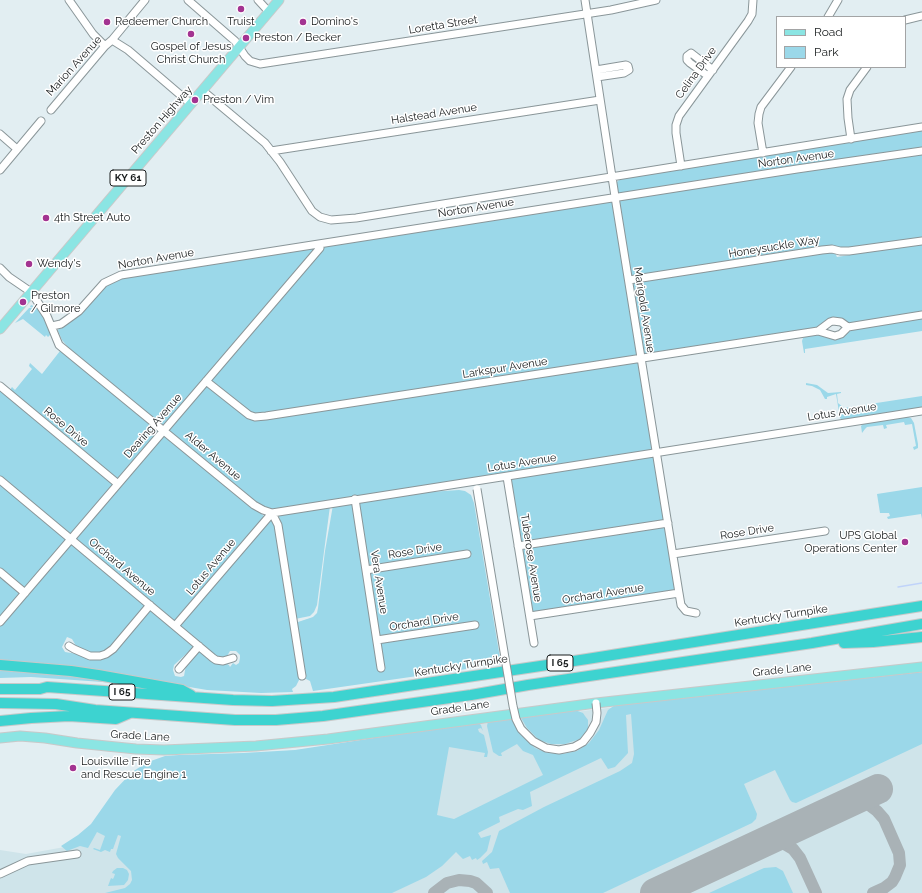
<!DOCTYPE html>
<html>
<head>
<meta charset="utf-8">
<style>
  body { margin:0 }
  #map { position:relative; width:922px; height:893px; overflow:hidden; background:#e2eef2; font-family:Raleway,sans-serif }
  canvas { display:block }
  .legend { position:absolute; left:776px; top:16px; width:130px; height:52px; box-sizing:border-box; background:#fff; border:1px solid #a3a4a5; margin:0; padding:5px 7px; list-style:none; font-size:12px; color:#181c1d }
  .legend li { display:flex; align-items:center; gap:8px; height:20px }
  .legend b { width:20px; border:1px solid #a3a4a5 }
</style>
</head>
<body>
<div id="map">
<canvas width="922" height="893"></canvas>
<ul class="legend">
<li><b style="height:5px;background:#8be5e3"></b>Road</li>
<li><b style="height:11px;background:#9bd8e9"></b>Park</li>
</ul>
</div>
<script>
const context = document.querySelector('canvas').getContext('2d');
context.lineJoin = 'round';
function fillPath(path, color) { context.fillStyle = color; context.fill(path, 'evenodd'); }
const poly = rows => new Path2D(rows.map(r => 'M' + r).join(''));
function trace(path, color, width, dash) { context.strokeStyle = color; context.lineWidth = width; context.lineCap = dash ? 'butt' : 'round'; context.setLineDash(dash || []); context.stroke(path); }
function write(font, color, halo, rows, align = 'center') {
  context.font = font + ' Raleway,sans-serif'; context.lineWidth = 3; context.setLineDash([]); context.textBaseline = 'middle'; context.strokeStyle = halo; context.fillStyle = color; for (const [text, x, y, turn = 0] of rows) {
    context.save(); context.translate(x, y); context.rotate((+turn || 0) * Math.PI / 180); context.textAlign = isNaN(turn) ? turn : align; if (halo) context.strokeText(text, 0, 0); context.fillText(text, 0, 0); context.restore();
  }
}
fillPath(poly([
  [922,678,922,893,0,893,0,850,26,854,70,846,216,759,332,746,516,719,624,706]
]), '#cfe4ea');
fillPath(poly([
  [922,130,922,149,617,194,616,185,617,182,621,178],
  [922,154,922,239,857,248,831,247,633,277,631,276,619,199],
  [613,199,638,354,637,357,314,407,252,414,211,381,320,251,327,245],
  [922,243,922,313,852,324,841,321,820,327,643,356,632,286,635,282,830,251,835,253,837,257],
  [315,248,316,249,165,426,162,426,72,352,62,340,58,331,59,327,102,289,108,284,123,277],
  [31,305,36,307,44,318,51,334,48,337,46,335,45,337,23,319,15,323,29,308,35,307,30,307],
  [922,317,922,331,805,349,805,353,804,353,802,341,803,338,807,336,821,335,834,339,849,329],
  [58,348,108,386,160,432,117,480,10,390,12,387,15,390,32,369,29,366,30,363,42,374,60,351],
  [637,362,638,363,653,445,651,450,282,508,269,509,261,507,169,431,169,429,207,385,248,418,254,420],
  [806,383,817,385,828,393,841,392,841,393,837,394,838,403,844,408,922,396,922,409,843,421,840,418,836,394,827,397,827,399,825,399,820,390,812,386,806,385],
  [0,389,112,483,113,486,73,533,68,533,0,478],
  [908,417,911,418,914,423,918,444,918,448,914,450,913,447,916,446,912,424,905,425,904,422,886,425,887,428,884,429,883,425,867,427,865,429,862,433,861,426,863,424],
  [164,435,264,516,264,518,174,623,78,543,75,538],
  [652,457,655,459,664,521,519,544,509,479],
  [0,482,67,540,26,587,21,587,0,570],
  [922,487,922,519,921,514,888,519,887,517,890,516,889,513,880,513,877,494],
  [459,490,465,491,471,495,474,503,501,664,313,691,310,681,304,678,296,624,298,622,313,617,317,613,318,608,325,551,333,505,350,502,354,505,379,636,369,575,371,566,369,564,358,506,359,502,400,494],
  [330,506,317,605,314,612,310,616,295,619,279,516,281,513],
  [269,518,274,523,300,678,296,686,292,689,293,692,261,693,207,690,89,670,0,661,0,625,71,543,145,605,145,606,115,644,101,654,79,651,72,639,67,637,62,647,65,652,101,658,150,611,153,611,195,646,174,665,173,670,175,676,181,677,184,676,186,665,199,651,229,665,230,667,233,663,236,665,239,663,240,658,240,655,236,651,230,651,226,658,217,658,179,625],
  [666,526,676,590,533,614,521,548],
  [0,575,20,593,0,620],
  [0,667,69,673,117,683,31,677,0,678],
  [922,672,922,744,796,803,792,802,790,800,775,770,744,784,757,814,756,819,752,823,603,893,510,893,499,868,490,869,487,862,483,864,482,861,492,852,499,831,544,807,620,771,632,763,634,754,631,714,626,715,628,753,615,767,608,769,601,758,530,792,532,806,523,810,518,809,499,817,500,822,478,833,481,838,491,835,487,851,480,858,477,860,476,858,472,860,470,856,463,859,456,852,442,866,426,877,392,893,105,893,125,888,130,884,132,880,131,871,118,858,116,854,121,836,118,835,113,849,111,849,110,852,105,850,101,852,93,849,94,848,100,850,105,836,97,832,88,848,80,846,67,851,61,846,78,835,91,824,115,790,132,772,148,762,165,756,179,755,243,753,295,750,478,722,481,725,483,731,481,728,478,729,479,732,484,735,488,752,487,757,484,757,485,753,449,747,437,815,454,819,543,775,533,755,523,751,517,744,501,753,502,756,499,756,493,752,487,726,488,721,511,718,520,734,535,748,547,753,563,754,577,751,589,743,599,730,608,710,615,705],
  [575,710,583,713,585,716,588,720,588,729,580,739,565,744,551,744,539,740,527,728,520,716],
  [776,867,783,871,793,893,709,893,764,868],
  [117,868,123,868,127,870,129,874,128,880,124,885,108,886,111,878,113,879,114,877,115,874,112,873,113,871]
]), '#9bd8e9');
trace(poly([
  [898,587,922,583]
]), '#c0d3fa', 1.5);
trace(poly([
  [845,804,858,802,864,803,869,805,877,811,884,819,899,853,900,865,895,877,892,882,884,888,873,893],
  [759,845,776,841,783,843,793,849,800,858,816,893],
  [434,893,447,883,459,880,470,881,476,883,487,893]
]), '#a9b2b6', 12);
trace(poly([
  [655,893,878,789]
]), '#a9b2b6', 30);
const minor = poly([
  [69,0,93,34,105,46],
  [188,0,235,41,245,56,250,61,260,64,611,10,656,0],
  [258,0,269,12],
  [585,0,616,203,679,593,681,605,686,611,696,613],
  [828,17,838,0],
  [905,20,922,16],
  [112,40,128,50,191,104],
  [596,70,626,65,628,66,629,70,624,73,597,77],
  [708,76,690,63,687,60,687,56,691,53,713,70],
  [203,91,265,143,280,162,312,211,320,217,331,220,356,218,922,127],
  [51,110,105,46,112,40,145,0],
  [0,134,17,149],
  [851,139,848,118,847,99,850,90,867,67],
  [271,151,600,100],
  [763,153,758,123,759,114,761,107,791,67],
  [681,166,676,133,676,125,679,116,748,21,752,14,753,0],
  [0,170,41,121],
  [0,268,9,277,31,292,47,316,59,345,254,505,263,510,272,513,278,525,302,676],
  [629,280,822,250,832,249,840,251,849,251,922,241],
  [52,326,61,324,79,311,104,283,121,275,797,169,922,151],
  [818,331,835,336,841,334,848,327,922,315],
  [206,381,249,415,255,417,266,416,818,331,830,322,833,321,841,322,848,327],
  [0,386,118,484],
  [507,477,534,643],
  [0,480,213,658,216,660,223,661,233,658],
  [355,499,381,668],
  [518,546,668,523],
  [673,554,825,531],
  [366,570,467,554],
  [0,572,25,593],
  [530,616,679,593],
  [0,622,320,248,320,244],
  [175,626,272,513,922,411],
  [377,640,475,625],
  [69,646,74,649,90,656,100,656,106,654,113,649,150,605],
  [179,669,199,646],
  [0,874,28,861,77,854]
]);
const major = poly([
  [0,329,279,0],
  [0,738,20,736,45,738,77,743,136,749,164,750,256,746,328,739,596,703,922,667]
]);
const highway = poly([
  [844,643,873,642,922,637],
  [0,665,71,671,98,675,182,690,191,695],
  [0,689,40,689,47,687,233,700,272,701,334,697,587,659,922,606],
  [0,703,56,704,95,710,235,720,276,720,323,716,471,695,528,685,812,643,922,624],
  [0,721,31,718,69,716,116,719,130,713]
]);
trace(minor, '#8a9699', 9);
trace(major, '#c8c9c9', 11);
trace(highway, '#c8c9c9', 12);
trace(minor, '#fff', 7);
trace(major, '#8be5e3', 9);
trace(highway, '#3dd3d0', 10);
const minorBridge = poly([
  [477,489,513,706,516,719,521,729,533,741,546,748,559,750,574,747,583,742,590,733,596,722,597,713,596,703]
]);
trace(minorBridge, '#8a9699', 9, []);
trace(minorBridge, '#fff', 7);
for (const [x, y, r, color] of [
  [241,9,4,"#a33391"],
  [107,22,4,"#a33391"],
  [303,22,4,"#a33391"],
  [191,34,4,"#a33391"],
  [246,38,4,"#a33391"],
  [195,100,4,"#a33391"],
  [46,218,4,"#a33391"],
  [29,264,4,"#a33391"],
  [23,302,4,"#a33391"],
  [905,542,4,"#a33391"],
  [73,768,4,"#a33391"]
]) { const dot = new Path2D(); dot.arc(x, y, r, 0, 2 * Math.PI); context.fillStyle = color; context.fill(dot); trace(dot, '#fff', 1.5); }
for (const [x, y, w] of [
  [128,178,36],
  [560,663,26],
  [122,692,26]
]) { const box = new Path2D(); box.roundRect(x - w / 2, y - 8, w, 16, 3); context.fillStyle = '#fff'; context.fill(box); trace(box, '#181c1d', 1); }
write('bold 10px', '#181c1d', null, [
  ["KY 61",128,178],
  ["I 65",560,663],
  ["I 65",122,692]
]);
write('11px', '#181c1d', '#fff', [
  ["Redeemer Church",115,22],
  ["Truist",241,22,"center"],
  ["Domino's",311,22],
  ["Preston / Becker",254,38],
  ["Gospel of Jesus",191,47,"center"],
  ["Christ Church",191,60,"center"],
  ["Preston / Vim",203,100],
  ["4th Street Auto",54,218],
  ["Wendy's",37,264],
  ["Preston",31,296],
  ["/ Gilmore",31,309],
  ["UPS Global",897,536,"right"],
  ["Operations Center",897,549,"right"],
  ["Louisville Fire",81,762],
  ["and Rescue Engine 1",81,775]
], 'left');
write('11px', '#181c1d', '#fff', [
  ["Loretta Street",443,25,-9],
  ["Marion Avenue",74,66,-48],
  ["Celina Drive",696,73,-54],
  ["Halstead Avenue",434,114,-9],
  ["Preston Highway",162,120,-49],
  ["Norton Avenue",796,159,-8],
  ["Norton Avenue",476,208,-9],
  ["Honeysuckle Way",774,247,-9],
  ["Norton Avenue",156,259,-10],
  ["Marigold Avenue",644,310,81],
  ["Larkspur Avenue",505,368,-9],
  ["Lotus Avenue",842,412,-9],
  ["Dearing Avenue",153,426,-49],
  ["Rose Drive",66,427,40],
  ["Alder Avenue",213,456,40],
  ["Lotus Avenue",522,463,-9],
  ["Rose Drive",747,532,-9],
  ["Rose Drive",415,551,-9],
  ["Tuberose Avenue",531,558,81],
  ["Orchard Avenue",122,567,40],
  ["Lotus Avenue",211,567,-50],
  ["Vera Avenue",379,582,81],
  ["Orchard Avenue",603,594,-9],
  ["Kentucky Turnpike",781,616,-9],
  ["Orchard Drive",424,622,-9],
  ["Kentucky Turnpike",461,666,-9],
  ["Grade Lane",782,670,-6],
  ["Grade Lane",460,708,-8],
  ["Grade Lane",140,736,3]
]);
</script>
</body>
</html>
